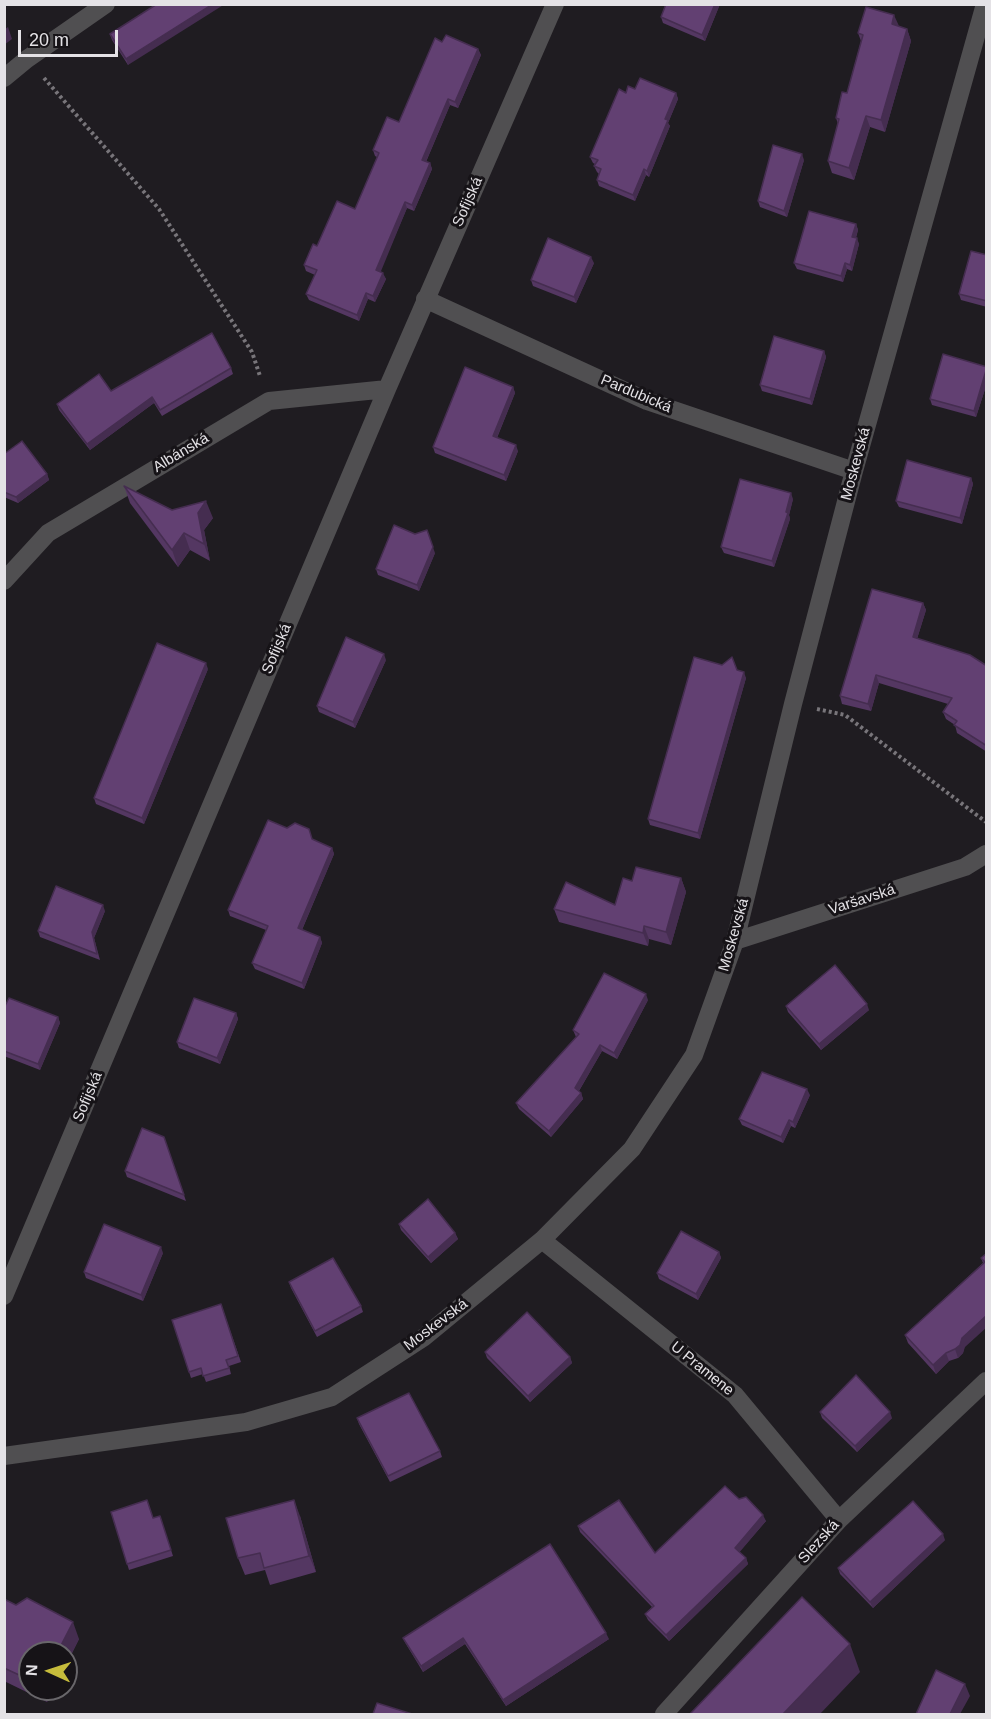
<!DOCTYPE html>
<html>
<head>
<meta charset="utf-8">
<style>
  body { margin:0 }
  #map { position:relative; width:991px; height:1719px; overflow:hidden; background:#1f1c21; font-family:Arial,sans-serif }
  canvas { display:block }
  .frame { position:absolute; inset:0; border:6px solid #e4e2e6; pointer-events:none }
  .north { position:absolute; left:18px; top:1641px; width:60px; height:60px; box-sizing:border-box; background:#161317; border:2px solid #68666a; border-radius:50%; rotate:273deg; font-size:16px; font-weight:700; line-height:24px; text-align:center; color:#e4e2e6 }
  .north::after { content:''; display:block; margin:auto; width:21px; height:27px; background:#c6bc3c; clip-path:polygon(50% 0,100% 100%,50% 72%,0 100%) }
  .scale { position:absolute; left:18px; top:30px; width:100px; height:27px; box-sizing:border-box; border:3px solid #e4e2e6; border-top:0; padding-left:8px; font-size:18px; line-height:21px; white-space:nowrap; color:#e4e2e6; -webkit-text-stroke:4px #161317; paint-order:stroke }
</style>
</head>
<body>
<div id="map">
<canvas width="991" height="1719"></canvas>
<div class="frame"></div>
<div class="north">N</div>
<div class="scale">20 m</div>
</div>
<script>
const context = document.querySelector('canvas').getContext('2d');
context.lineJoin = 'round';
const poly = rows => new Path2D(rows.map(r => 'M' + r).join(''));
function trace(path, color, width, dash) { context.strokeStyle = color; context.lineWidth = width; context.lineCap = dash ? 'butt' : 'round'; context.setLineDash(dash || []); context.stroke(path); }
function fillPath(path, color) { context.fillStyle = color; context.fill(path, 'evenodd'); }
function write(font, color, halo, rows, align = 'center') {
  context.font = font + ' Arial,sans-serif'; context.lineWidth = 6; context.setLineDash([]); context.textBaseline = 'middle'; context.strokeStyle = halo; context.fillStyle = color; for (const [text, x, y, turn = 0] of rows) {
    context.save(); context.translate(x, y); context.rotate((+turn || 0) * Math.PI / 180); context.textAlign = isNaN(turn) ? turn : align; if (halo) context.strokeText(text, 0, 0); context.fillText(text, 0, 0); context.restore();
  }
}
trace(poly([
  [44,78,159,209,252,352,260,376],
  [817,709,845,715,986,822]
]), '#78757a', 4, [3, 3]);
trace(poly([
  [4,78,27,59,106,4],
  [425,299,647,401,854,471],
  [4,581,48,533,269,401,387,389],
  [735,941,965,867,986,854],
  [542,1240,735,1395,839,1520],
  [4,1296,387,389,555,4],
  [4,1456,246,1422,332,1397,423,1338,542,1240,632,1149,694,1055,735,941,793,704,854,471,985,4],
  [664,1714,839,1520,986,1381]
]), '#504f51', 18);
fillPath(poly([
  [157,4,128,65,112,40,110,34],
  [666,4,720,4,705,41,663,23,661,17],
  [899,26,907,29,911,41,885,132,870,127,854,180,832,173,828,161,838,124,836,118,847,93,861,41,858,33],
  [442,42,478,49,481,55,458,108,450,105,426,162,430,163,432,169,414,211,407,208,380,271,386,279,375,302,368,299,359,321,309,300,306,294,315,275,306,271,304,265,317,246,355,209,377,157,375,156,373,150,399,122],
  [635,89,676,93,678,99,668,123,670,126,649,177,646,175,635,201,599,186,597,180,599,174,597,172,594,166,595,164,593,163,590,157,626,93],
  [804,160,787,217,760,207,758,201],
  [856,224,858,230,856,238,859,244,852,271,847,269,843,282,797,269,794,263],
  [987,255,987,307,961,300,959,294],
  [594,263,576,303,533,286,531,280],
  [824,351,826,357,812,405,762,391,760,385],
  [987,367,987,383,976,417,932,405,930,399],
  [231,368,233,374,162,416,154,403,90,450,59,410,57,404,111,391],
  [513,387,515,393,497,438,518,451,506,481,435,453,433,447],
  [4,454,47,474,49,480,18,503,4,497],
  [971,478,973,484,962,524,899,507,896,501],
  [124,486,172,510,213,518,204,530,210,561,190,550,178,567,130,503],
  [793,499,789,515,790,519,774,567,724,553,721,547],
  [435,553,419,591,378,575,376,569],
  [923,603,926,610,917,639,987,666,987,752,957,733,955,725,946,719,943,712,948,704,879,683,871,711,842,704,840,696],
  [386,660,355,728,319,712,317,706],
  [208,669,144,824,96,804,94,798],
  [737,670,746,678,700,839,650,825,648,819],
  [287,828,332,848,334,854,302,930,320,937,322,943,304,989,255,969,252,963,266,930,230,916,228,910],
  [681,878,686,892,671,945,649,939,648,946,559,922,554,909,615,905,632,881],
  [105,911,94,938,100,960,40,937,38,931],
  [648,1000,617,1059,602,1051,579,1091,581,1093,583,1099,551,1137,519,1109,516,1103,576,1037,573,1030],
  [786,1006,869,1010,821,1050,788,1012],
  [4,1008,58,1017,60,1023,40,1070,4,1056],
  [236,1013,238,1019,220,1064,179,1048,177,1042],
  [810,1095,795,1128,791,1126,783,1143,742,1125,739,1119],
  [164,1137,186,1201,127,1177,125,1171],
  [399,1224,455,1233,458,1239,431,1263,401,1230],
  [719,1252,721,1258,698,1300,659,1279,657,1273],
  [163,1253,143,1301,86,1278,84,1272],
  [987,1253,963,1353,958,1358,949,1361,936,1374,908,1343,905,1335,983,1263,981,1258],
  [289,1282,361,1306,363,1312,317,1337,291,1288],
  [221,1304,241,1362,229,1366,231,1374,206,1382,203,1374,191,1378,172,1320],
  [485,1352,570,1357,572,1363,530,1402,487,1358],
  [820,1412,892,1418,857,1452,822,1418],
  [357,1418,440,1451,442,1457,390,1482,359,1424],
  [739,1499,766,1521,739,1552,746,1558,748,1564,669,1641,648,1620,645,1614,652,1607,580,1532,578,1526,655,1553],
  [111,1512,154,1518,160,1516,173,1556,129,1570],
  [300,1516,316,1572,270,1585,265,1570,245,1575,238,1558],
  [945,1540,873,1608,840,1574,838,1568],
  [4,1599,79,1639,66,1665,66,1653,30,1653,30,1689,54,1689,47,1702,4,1681],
  [403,1638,609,1639,506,1706,465,1644,423,1672,406,1644]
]), '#543762');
fillPath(poly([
  [213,4,225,4,128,65,126,59],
  [715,4,720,4,705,41,702,35],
  [894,15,899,26,892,24],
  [8,27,12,39,4,45,4,30],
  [907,29,911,41,885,132,881,120],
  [478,49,481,55,458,108,455,102],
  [676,93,678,99,668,123,670,126,649,177,647,171,665,119],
  [448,99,450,105,424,166,422,160],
  [866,116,870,127,854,180,849,168],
  [802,154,804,160,787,217,784,211],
  [430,163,432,169,414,211,412,205],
  [644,169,646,175,635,201,633,195],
  [405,202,407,208,379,276,376,270],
  [856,224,858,230,854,243,852,237],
  [857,238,859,244,852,271,850,265],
  [591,257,594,263,576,303,574,297],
  [845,263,847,269,843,282,841,276],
  [383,273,386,279,375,302,373,296],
  [366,293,368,299,359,321,357,315],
  [824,351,826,357,812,405,810,399],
  [987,369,987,383,976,417,974,411],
  [513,387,515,393,495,442,493,436],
  [152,397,154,403,90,450,87,444],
  [516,445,518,451,506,481,504,475],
  [47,474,49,480,18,503,16,497],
  [971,478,973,484,962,524,960,518],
  [791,493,793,499,789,515,790,519,774,567,772,561],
  [206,501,213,518,204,530,210,561,204,544,198,513],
  [427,530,435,553,419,591,417,585],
  [184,533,190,550,178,567,172,550],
  [923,603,926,610,915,645,913,637],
  [384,654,386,660,355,728,353,722],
  [206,663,208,669,144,824,142,818],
  [744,672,746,678,700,839,698,833],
  [876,675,879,683,871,711,868,704],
  [332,848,334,854,300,934,298,928],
  [681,878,686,892,671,945,666,932],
  [103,905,105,911,94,938,100,960,92,932],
  [644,926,649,939,648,946,643,933],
  [320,937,322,943,304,989,302,983],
  [646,994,648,1000,617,1059,614,1053],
  [867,1004,869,1010,821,1050,819,1044],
  [236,1013,238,1019,220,1064,217,1058],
  [58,1017,60,1023,40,1070,38,1064],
  [600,1045,602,1051,577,1094,575,1088],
  [807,1089,810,1095,795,1128,793,1122],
  [581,1093,583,1099,551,1137,549,1131],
  [789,1120,791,1126,783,1143,781,1137],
  [455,1233,458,1239,431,1263,428,1257],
  [161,1247,163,1253,143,1301,141,1295],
  [719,1252,721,1258,698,1300,696,1294],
  [987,1315,987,1327,965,1347,963,1353,958,1358,955,1349,962,1338],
  [946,1353,949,1361,936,1374,933,1365],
  [570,1357,572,1363,530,1402,528,1396],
  [890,1412,892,1418,857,1452,855,1446],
  [294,1500,300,1516,316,1572,309,1556],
  [763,1515,766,1521,738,1554,735,1548],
  [943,1534,945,1540,873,1608,870,1602],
  [746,1558,748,1564,669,1641,666,1635],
  [73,1622,79,1639,66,1665,66,1653,57,1653],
  [606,1633,609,1639,506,1706,503,1700],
  [463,1638,465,1644,423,1672,421,1666],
  [850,1644,860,1672,820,1714,783,1714],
  [965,1684,970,1696,960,1714,950,1714],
  [42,1689,54,1689,47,1702]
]), '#452d50');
const building = poly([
  [157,4,213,4,126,59,110,34,157,4],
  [666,4,715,4,702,35,661,17,666,4],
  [866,7,894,15,892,24,907,29,881,120,866,116,849,168,828,161,839,119,836,118,842,92,847,93,863,35,858,33,866,7],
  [446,35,478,49,455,102,448,99,422,160,430,163,412,205,405,202,376,270,383,273,373,296,366,293,357,315,306,294,317,270,304,265,313,244,317,246,337,201,355,209,379,153,373,150,387,117,399,122,435,38,442,42,446,35],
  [640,78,676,93,665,119,668,120,647,171,644,169,633,195,597,180,601,169,594,166,598,160,590,157,619,89,626,93,628,86,635,89,640,78],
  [773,145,802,154,784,211,758,201,773,145],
  [809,211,856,224,852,237,857,238,850,265,845,263,841,276,794,263,809,211],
  [548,238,591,257,574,297,531,280,548,238],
  [971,251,987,255,987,301,959,294,971,251],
  [212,333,231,368,160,410,152,397,87,444,57,404,99,374,111,391,212,333],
  [774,336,824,351,810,399,760,385,774,336],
  [943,354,987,367,974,411,930,399,943,354],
  [465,367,513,387,493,436,516,445,504,475,433,447,465,367],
  [22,441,47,474,16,497,4,492,4,454,22,441],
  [907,460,971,478,960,518,896,501,907,460],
  [740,479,791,493,786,512,788,513,772,561,721,547,740,479],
  [124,486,172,510,206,501,198,513,204,544,184,533,172,550,124,486],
  [394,525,415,534,427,530,433,547,417,585,376,569,394,525],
  [872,589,923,603,913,637,970,655,987,666,987,746,954,725,957,721,943,712,952,698,876,675,868,704,840,696,872,589],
  [346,637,384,654,353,722,317,706,346,637],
  [157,643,206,663,142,818,94,798,157,643],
  [694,657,722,665,732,657,737,670,744,672,698,833,648,819,694,657],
  [268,820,287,828,295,823,309,829,312,839,332,848,298,928,320,937,302,983,252,963,268,926,228,910,268,820],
  [636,867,681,878,666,932,644,926,643,933,554,909,566,882,615,905,623,878,632,881,636,867],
  [56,886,103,905,92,932,97,954,38,931,56,886],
  [835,965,867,1004,819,1044,786,1006,835,965],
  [604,973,646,994,614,1053,600,1045,575,1088,581,1093,549,1131,516,1103,579,1034,573,1030,604,973],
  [9,998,58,1017,38,1064,4,1051,4,1008,9,998],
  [194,998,236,1013,217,1058,177,1042,194,998],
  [762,1072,807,1089,793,1122,789,1120,781,1137,739,1119,762,1072],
  [142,1128,164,1137,184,1195,125,1171,142,1128],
  [428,1199,455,1233,428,1257,399,1224,428,1199],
  [104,1224,161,1247,141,1295,84,1272,104,1224],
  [681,1231,719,1252,696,1294,657,1273,681,1231],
  [987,1253,987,1315,962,1338,960,1345,955,1349,946,1353,933,1365,905,1335,985,1262,981,1258,987,1253],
  [333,1258,361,1306,315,1331,289,1282,333,1258],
  [221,1304,238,1356,226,1360,229,1368,203,1376,201,1368,189,1372,172,1320,221,1304],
  [527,1312,570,1357,528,1396,485,1352,527,1312],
  [856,1375,890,1412,855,1446,820,1412,856,1375],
  [409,1393,440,1451,388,1476,357,1418,409,1393],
  [725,1486,739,1499,746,1497,763,1515,735,1548,746,1558,666,1635,645,1614,654,1606,578,1526,619,1500,655,1553,725,1486],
  [147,1500,153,1518,160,1516,171,1550,127,1564,111,1512,147,1500],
  [294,1500,309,1556,264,1568,260,1553,238,1558,226,1518,294,1500],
  [913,1501,943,1534,870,1602,838,1568,913,1501],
  [550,1544,606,1633,503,1700,463,1638,421,1666,403,1638,550,1544],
  [802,1597,850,1644,783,1714,690,1714,802,1597],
  [27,1598,73,1622,57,1653,30,1653,30,1680,4,1668,4,1599,16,1605,27,1598],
  [936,1670,965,1684,950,1714,916,1714,936,1670],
  [377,1703,412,1714,373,1714,377,1703]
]);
fillPath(building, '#624072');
trace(building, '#452d50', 1.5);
write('15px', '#e4e2e6', '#161317', [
  ["Sofijská",468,202,-66],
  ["Pardubická",636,394,23],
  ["Albánská",181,453,-31],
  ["Moskevská",856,464,-75],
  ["Sofijská",277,649,-67],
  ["Varšavská",862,900,-18],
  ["Moskevská",734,935,-74],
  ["Sofijská",88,1097,-67],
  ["Moskevská",436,1325,-37],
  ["U Pramene",702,1369,39],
  ["Slezská",819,1542,-48]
]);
</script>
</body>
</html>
